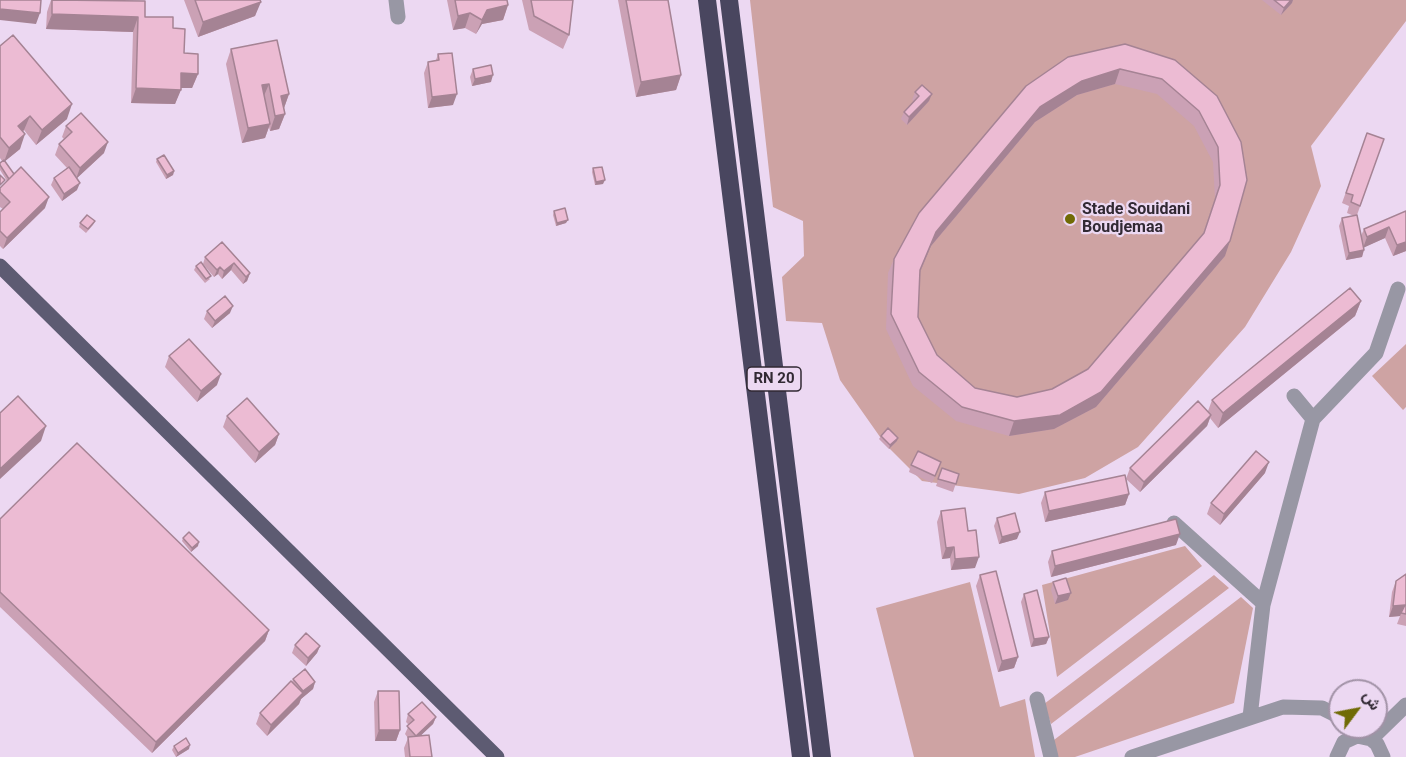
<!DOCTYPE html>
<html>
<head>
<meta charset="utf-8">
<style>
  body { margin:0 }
  #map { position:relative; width:1406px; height:757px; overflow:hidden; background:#ecd8f2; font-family:Roboto,Vazirmatn,sans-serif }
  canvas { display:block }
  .north { position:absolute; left:1328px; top:679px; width:60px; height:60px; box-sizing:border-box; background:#ecd8f2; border:2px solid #a192a6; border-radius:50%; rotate:58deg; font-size:16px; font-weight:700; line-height:24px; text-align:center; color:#312933 }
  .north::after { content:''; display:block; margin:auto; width:21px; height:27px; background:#706b05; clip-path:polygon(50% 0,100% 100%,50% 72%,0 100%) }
</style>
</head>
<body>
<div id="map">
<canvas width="1406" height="757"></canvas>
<div class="north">ش</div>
</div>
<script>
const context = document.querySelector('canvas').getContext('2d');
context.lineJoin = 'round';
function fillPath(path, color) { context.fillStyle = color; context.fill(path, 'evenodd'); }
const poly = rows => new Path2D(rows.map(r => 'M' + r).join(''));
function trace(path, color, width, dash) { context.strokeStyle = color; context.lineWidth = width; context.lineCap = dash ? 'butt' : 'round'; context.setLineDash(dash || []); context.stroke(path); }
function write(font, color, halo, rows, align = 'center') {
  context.font = font + ' Roboto,sans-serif'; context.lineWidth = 4.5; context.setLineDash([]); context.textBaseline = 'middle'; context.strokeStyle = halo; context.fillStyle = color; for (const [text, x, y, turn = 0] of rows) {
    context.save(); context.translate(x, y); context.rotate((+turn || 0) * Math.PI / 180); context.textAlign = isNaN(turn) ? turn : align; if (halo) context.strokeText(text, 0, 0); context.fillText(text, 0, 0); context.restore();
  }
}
fillPath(poly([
  [750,0,1406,0,1406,21,1311,146,1321,186,1291,252,1245,327,1138,447,1085,478,1019,494,922,481,885,444,840,380,822,323,786,321,782,277,804,256,803,221,773,207],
  [1406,344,1406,407,1403,410,1372,376],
  [1185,546,1202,566,1057,677,1042,585],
  [1214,575,1229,588,1051,724,1044,704],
  [970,582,1000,707,1025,699,1035,757,914,757,876,608],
  [1241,597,1253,608,1234,703,1075,757,1053,757,1050,743]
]), '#cea3a3');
trace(poly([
  [396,0,398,17],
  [1294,396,1313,419],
  [1174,523,1263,603],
  [1037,699,1051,757],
  [1250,717,1263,605,1313,419,1376,353,1398,289],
  [1371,739,1406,705],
  [1132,757,1283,707,1322,708,1340,717],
  [1337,757,1344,742,1357,736,1371,739,1377,744,1383,757]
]), '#9897a4', 15);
trace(poly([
  [0,266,497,757]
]), '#5d5b72', 15);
trace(poly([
  [707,0,801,757],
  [729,0,822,757]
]), '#49465f', 18);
fillPath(poly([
  [51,0,122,0,145,17,173,28,184,53,198,74,192,88,181,88,175,104,131,103,133,32,46,29,47,12],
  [184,0,260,0,255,16,198,37],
  [447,0,507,0,508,5,503,20,482,24,476,34,465,28,453,30],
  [522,0,573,0,569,35,563,49,529,30],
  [618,0,668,0,681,75,676,90,636,97],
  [1262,0,1293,0,1292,3,1281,15],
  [1125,44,1217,96,1225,256,1096,407,1054,429,1009,436,956,421,913,386,886,329,888,273,894,259,919,213],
  [1115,84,1157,94,1194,126,1213,162,1215,199,1203,234,1088,369,1052,389,1017,397,975,388,937,355,918,317,920,272,931,246,1035,122,1077,95],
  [0,46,67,119,36,145,24,130,23,132,20,149,5,161,14,174,45,208,3,249,0,246,0,212,3,209,0,207,0,188,7,181,0,170,0,163,2,161,0,158],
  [231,49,289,94,284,108,285,114,279,129,270,131,269,127,265,138,242,143,226,64],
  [438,54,453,105,428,108,424,73,428,62,436,60],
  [473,69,491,82,472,86,470,77],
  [915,92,929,101,907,125,901,119,904,112,914,101,912,100],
  [66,126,104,153,77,178,77,190,62,201,51,185,54,178,67,168,55,155,59,144,64,139,62,137],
  [1367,133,1384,139,1357,215,1361,236,1364,229,1406,211,1406,251,1393,256,1385,238,1364,247,1362,257,1346,260,1339,226,1342,218,1354,216,1347,213,1349,206,1342,203],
  [157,159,174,171,173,175,166,179,156,162],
  [593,168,603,184,595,185,592,172],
  [554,211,566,223,556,226,553,215],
  [95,221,93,225,86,233,79,227,80,223],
  [222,242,250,273,247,281,243,284,231,270,222,279,218,274,214,277,203,264,205,257],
  [196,266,210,279,205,283,194,270],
  [1361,301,1355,316,1218,428,1210,418,1207,426,1140,492,1126,479,1130,468,1208,411,1212,400],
  [207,311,230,313,212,328,204,319],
  [169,356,217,385,197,402,165,367],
  [227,416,279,434,275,445,255,463,223,427],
  [881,436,897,441,889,449,879,439],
  [911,465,938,470,932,483,909,472],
  [942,468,959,474,953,492,936,486],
  [1265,473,1220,525,1207,514,1211,503],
  [1045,492,1129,494,1125,505,1045,522,1041,503],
  [941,511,968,531,975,568,951,570,950,558,942,559,937,522],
  [997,518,1017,539,999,544,994,526],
  [0,519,269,630,265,641,152,753,0,607],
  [183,538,198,546,191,552,182,541],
  [1176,545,1051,577,1048,562,1052,551],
  [1406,574,1406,626,1397,624,1400,616,1389,617,1392,592,1396,581],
  [980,575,1018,657,1014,668,998,672,976,586],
  [1053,582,1068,600,1055,604,1051,590],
  [1024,594,1049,637,1046,644,1031,647,1021,602],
  [295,645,320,646,317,653,306,666,292,653],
  [293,679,315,682,313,689,301,699,299,704,267,736,256,724,260,713,292,682],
  [378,691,400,730,396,741,375,741,374,702],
  [408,714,436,717,433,724,421,735,432,757,405,757,404,748,408,738,405,734,409,725,406,722],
  [174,746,189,749,176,757,172,750]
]), '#cba1b5');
fillPath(poly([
  [1291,0,1293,0,1292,3,1281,15,1284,8],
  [261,2,255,16,198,37,203,22],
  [508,5,503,20,482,24,476,34,482,20,487,10],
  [0,9,40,13,36,24,0,20],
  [470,13,465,28,453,30,458,16],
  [52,14,138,17,133,32,46,29],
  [1120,69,1115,84,1077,95,1035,122,931,246,915,284,936,232,1040,107,1082,81],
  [181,73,198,74,192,88,176,88],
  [493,75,491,82,472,86,475,79],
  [681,75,676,90,636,97,641,82],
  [269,84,263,98,262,85],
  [136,88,181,90,175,104,131,103],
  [289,94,284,108,281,96],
  [457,94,453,105,428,108,432,97],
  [932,94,929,101,907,125,909,117],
  [72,104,67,119,36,145,42,130],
  [285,114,279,129,270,131,275,116],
  [30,116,24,130,12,141,18,126],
  [270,124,265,138,242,143,248,128],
  [25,134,20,149,4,162,9,148],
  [108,142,104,153,76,179,80,168],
  [174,171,173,175,166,179,167,175],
  [605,180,603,184,595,185,596,182],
  [80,183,77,190,62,201,64,194],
  [49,197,45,208,3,249,7,238],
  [568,220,566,223,556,226,557,223],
  [1389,227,1385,238,1363,248,1367,237],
  [1230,241,1225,256,1096,407,1054,429,1009,436,1014,421,1060,415],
  [1406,242,1406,251,1393,256,1397,245],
  [1364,250,1362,257,1346,260,1349,253],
  [234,263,231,270,222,279,224,271],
  [220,267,218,274,214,277,217,270],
  [250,273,247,281,243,284,246,277],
  [1361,301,1355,316,1218,428,1223,413],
  [233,306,230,313,212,328,215,321],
  [221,374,217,385,197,402,201,391],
  [1211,415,1207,426,1140,492,1144,482],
  [46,426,41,441,0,479,0,469],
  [279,434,275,445,255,463,259,452],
  [898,438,897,441,889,449,890,445],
  [1269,462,1265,473,1220,525,1224,514],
  [1129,494,1125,505,1045,522,1049,511],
  [1020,532,1017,539,999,544,1002,537],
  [1180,534,1176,545,1051,577,1055,566],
  [199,542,198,546,191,552,192,548],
  [954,547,950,558,942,559,946,548],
  [979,557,975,568,951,570,955,559],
  [1071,593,1068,600,1055,604,1058,596],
  [1405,605,1400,616,1389,617,1393,606],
  [269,630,265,641,152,753,156,742],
  [1049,637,1046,644,1031,647,1034,639],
  [320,646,317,653,306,666,308,658],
  [1018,657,1014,668,998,672,1002,661],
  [315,682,313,689,301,699,299,704,267,736,271,725,303,691],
  [436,717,433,724,413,743,416,736],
  [379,730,400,730,396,741,375,741],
  [190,745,189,749,176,757,178,753]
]), '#a58394');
const building = poly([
  [0,0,41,0,40,13,0,9,0,0],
  [52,0,145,1,145,17,173,17,173,28,185,29,184,53,198,54,198,74,181,73,181,90,136,88,138,17,52,14,52,0],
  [195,0,260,0,261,2,203,22,195,0],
  [455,0,507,0,508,5,487,10,482,20,470,13,458,16,455,0],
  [531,0,573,0,569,35,534,16,531,0],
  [626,0,668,0,681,75,641,82,626,0],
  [1274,0,1291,0,1284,8,1274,0],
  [13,35,72,104,42,130,30,116,18,126,25,134,9,148,0,137,0,46,13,35],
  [277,40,289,94,281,96,285,114,275,116,269,84,262,85,270,124,248,128,231,49,277,40],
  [1125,44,1175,60,1217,96,1241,142,1247,180,1230,241,1101,392,1060,415,1014,421,962,407,919,372,891,314,894,259,919,213,1026,86,1068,57,1125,44],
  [1120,69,1162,79,1199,111,1218,147,1220,185,1204,233,1088,369,1052,389,1017,397,975,388,937,355,918,317,920,270,936,232,1040,107,1082,81,1120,69],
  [452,53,457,94,432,97,428,62,439,60,438,54,452,53],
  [491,65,493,75,475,79,473,69,491,65],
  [922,85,932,94,909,117,904,112,919,96,915,92,922,85],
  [81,113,108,142,80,168,59,144,72,132,66,126,81,113],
  [1367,133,1384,139,1360,206,1351,202,1353,195,1346,193,1367,133],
  [164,155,174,171,167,175,157,159,164,155],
  [4,160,14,174,9,179,0,165,0,163,4,160],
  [21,167,49,197,7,238,0,231,0,212,10,202,0,192,0,188,21,167],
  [69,167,80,183,64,194,54,178,69,167],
  [602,167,605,180,596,182,593,168,602,167],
  [0,175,5,180,0,185,0,175],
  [565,208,568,220,557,223,554,211,565,208],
  [1406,211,1406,242,1397,245,1389,227,1367,237,1364,229,1406,211],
  [87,215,95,221,88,229,80,223,87,215],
  [1357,215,1364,250,1349,253,1342,218,1357,215],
  [222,242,250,273,246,277,234,263,224,271,220,267,217,270,205,257,222,242],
  [201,262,211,276,206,279,196,266,201,262],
  [1350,288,1361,301,1223,413,1212,400,1350,288],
  [225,296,233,306,215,321,207,311,225,296],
  [189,339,221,374,201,391,169,356,189,339],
  [18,396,46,426,0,469,0,413,18,396],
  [247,398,279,434,259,452,227,416,247,398],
  [1198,401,1211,415,1144,482,1130,468,1198,401],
  [888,428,898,438,890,445,881,436,888,428],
  [77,443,269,630,156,742,0,592,0,519,77,443],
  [918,451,941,462,935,476,911,465,918,451],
  [1256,451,1269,462,1224,514,1211,503,1256,451],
  [942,468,959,474,956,484,938,479,942,468],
  [1125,475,1129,494,1049,511,1045,492,1125,475],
  [965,508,968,531,976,530,979,557,955,559,954,547,946,548,941,511,965,508],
  [1015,513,1020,532,1002,537,997,518,1015,513],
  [1176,519,1180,534,1055,566,1052,551,1176,519],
  [189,532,199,542,192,548,183,538,189,532],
  [996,571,1018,657,1002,661,980,575,996,571],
  [1406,574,1406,614,1401,613,1405,605,1393,606,1396,581,1406,574],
  [1066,578,1071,593,1058,596,1053,582,1066,578],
  [1037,590,1049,637,1034,639,1024,594,1037,590],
  [306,633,320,646,308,658,295,645,306,633],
  [305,669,315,682,303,691,293,679,305,669],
  [291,681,303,693,271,725,260,713,291,681],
  [378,691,399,691,400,730,379,730,378,691],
  [422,702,436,717,416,736,407,726,414,720,408,714,422,702],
  [429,735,432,757,410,757,408,737,429,735],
  [186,738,190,745,178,753,174,746,186,738]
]);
fillPath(building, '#ecbbd3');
trace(building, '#a58394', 1.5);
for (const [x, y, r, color] of [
  [1070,219,6,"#706b05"]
]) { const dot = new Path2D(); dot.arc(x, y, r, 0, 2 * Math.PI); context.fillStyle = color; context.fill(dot); trace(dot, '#ecd8f2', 2); }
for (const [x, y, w] of [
  [774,379,54]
]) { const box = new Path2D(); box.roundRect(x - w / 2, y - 12, w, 24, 4.5); context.fillStyle = '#ecd8f2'; context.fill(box); trace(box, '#312933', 1.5); }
write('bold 15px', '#312933', null, [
  ["RN 20",774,379]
]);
write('bold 16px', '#312933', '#ecd8f2', [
  ["Stade Souidani",1082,210],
  ["Boudjemaa",1082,228]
], 'left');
</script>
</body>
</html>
